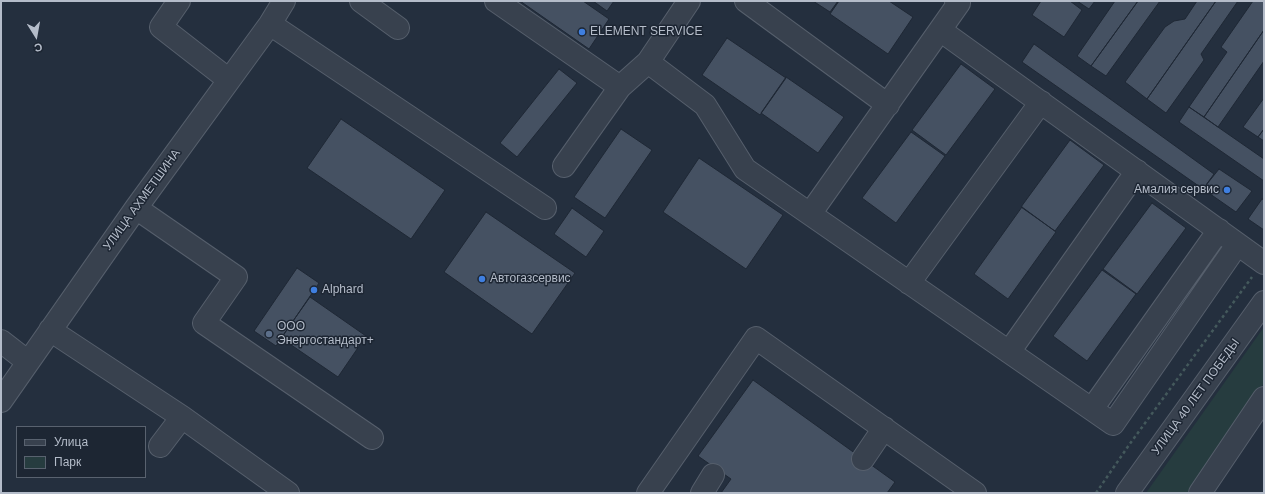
<!DOCTYPE html>
<html>
<head>
<meta charset="utf-8">
<style>
  body { margin:0 }
  #map { position:relative; width:1265px; height:494px; overflow:hidden; background:#242f3e; font-family:Arial,sans-serif }
  canvas { display:block }
  .frame { position:absolute; inset:0; border:2px solid #b4bcc9; pointer-events:none }
  .legend { position:absolute; left:16px; top:426px; width:130px; height:52px; box-sizing:border-box; background:#1d2633; border:1px solid #59626f; margin:0; padding:5px 7px; list-style:none; font-size:12px; color:#b4bcc9 }
  .legend li { display:flex; align-items:center; gap:8px; height:20px }
  .legend b { width:20px; border:1px solid #59626f }
  .north { position:absolute; left:16px; top:16px; width:40px; height:40px; -webkit-text-stroke:3px #1d2633; paint-order:stroke; rotate:169deg; font-size:11px; font-weight:700; line-height:16px; text-align:center; color:#b4bcc9 }
  .north::after { content:''; display:block; margin:auto; width:14px; height:18px; background:#b4bcc9; clip-path:polygon(50% 0,100% 100%,50% 72%,0 100%) }
</style>
</head>
<body>
<div id="map">
<canvas width="1265" height="494"></canvas>
<div class="frame"></div>
<ul class="legend">
<li><b style="height:5px;background:#38414e"></b>Улица</li>
<li><b style="height:11px;background:#263c3f"></b>Парк</li>
</ul>
<div class="north">С</div>
</div>
<script>
const context = document.querySelector('canvas').getContext('2d');
context.lineJoin = 'round';
function fillPath(path, color) { context.fillStyle = color; context.fill(path, 'evenodd'); }
const poly = rows => new Path2D(rows.map(r => 'M' + r).join(''));
function trace(path, color, width, dash) { context.strokeStyle = color; context.lineWidth = width; context.lineCap = dash ? 'butt' : 'round'; context.setLineDash(dash || []); context.stroke(path); }
function write(font, color, halo, rows, align = 'center') {
  context.font = font + ' Arial,sans-serif'; context.lineWidth = 3; context.setLineDash([]); context.textBaseline = 'middle'; context.strokeStyle = halo; context.fillStyle = color; for (const [text, x, y, turn = 0] of rows) {
    context.save(); context.translate(x, y); context.rotate((+turn || 0) * Math.PI / 180); context.textAlign = isNaN(turn) ? turn : align; if (halo) context.strokeText(text, 0, 0); context.fillText(text, 0, 0); context.restore();
  }
}
fillPath(poly([
  [1264,327,1264,383,1187,493,1146,493]
]), '#263c3f');
const building = poly([
  [520,1,583,1,609,19,589,49,520,1],
  [593,1,614,1,607,11,593,1],
  [813,1,838,1,830,12,813,1],
  [839,1,889,1,913,17,888,54,830,14,839,1],
  [1041,1,1070,1,1082,10,1064,37,1032,15,1041,1],
  [1077,1,1095,1,1089,9,1077,1],
  [1115,1,1138,1,1091,66,1077,56,1115,1],
  [1138,1,1160,1,1106,76,1091,66,1138,1],
  [1197,1,1216,1,1147,99,1125,82,1165,27,1174,21,1185,19,1197,1],
  [1216,1,1238,1,1201,54,1204,60,1166,113,1147,99,1216,1],
  [1253,1,1264,1,1264,30,1204,117,1189,107,1227,52,1221,47,1253,1],
  [1264,30,1264,61,1218,127,1204,117,1264,30],
  [727,38,786,78,760,115,702,75,727,38],
  [1034,44,1214,174,1203,189,1022,62,1034,44],
  [961,64,995,89,946,155,912,130,961,64],
  [559,69,577,83,517,157,500,143,559,69],
  [786,77,844,117,818,153,761,113,786,77],
  [1264,98,1264,129,1258,137,1243,127,1264,98],
  [1189,107,1264,159,1264,181,1179,122,1189,107],
  [341,119,445,190,411,239,307,168,341,119],
  [621,129,652,150,605,218,574,197,621,129],
  [1264,129,1264,141,1258,137,1264,129],
  [911,132,945,156,896,223,862,198,911,132],
  [1070,140,1104,165,1055,231,1021,207,1070,140],
  [699,158,783,215,746,269,663,212,699,158],
  [1219,169,1252,191,1236,212,1203,189,1219,169],
  [1262,199,1264,200,1264,230,1248,219,1262,199],
  [1152,203,1186,228,1137,294,1103,269,1152,203],
  [1022,207,1056,232,1008,299,974,274,1022,207],
  [572,208,604,231,586,257,554,234,572,208],
  [486,212,575,273,532,334,444,272,486,212],
  [297,268,319,283,276,346,254,331,297,268],
  [1102,270,1136,294,1087,361,1053,336,1102,270],
  [310,297,366,336,338,377,281,338,310,297],
  [753,380,895,482,887,493,721,493,731,479,698,456,753,380]
]);
fillPath(building, '#455162');
trace(building, '#1f2835', 1);
const minor = poly([
  [179,1,161,27,229,80],
  [361,1,398,28],
  [496,1,620,87,564,166],
  [689,1,648,62,705,105,745,169,1113,424,1237,245],
  [746,1,888,105],
  [956,1,959,3,940,30,1264,263],
  [270,24,545,208],
  [620,87,648,62],
  [136,208,236,277,204,323,372,438],
  [810,214,940,30],
  [909,283,1041,102],
  [50,330,182,417,288,493],
  [1,341,28,362],
  [1009,352,1137,171],
  [1,401,136,208,270,24,284,1],
  [1092,409,1219,230],
  [160,446,182,417],
  [863,459,884,428],
  [648,493,756,338,975,493],
  [702,493,713,475],
  [1127,493,1264,302],
  [1200,493,1264,398]
]);
trace(minor, '#565f6c', 24);
trace(poly([
  [1096,493,1129,445,1252,277]
]), '#44595c', 2.5, [3, 3]);
trace(minor, '#38414e', 22);
for (const [x, y, r, color] of [
  [582,32,4,"#3f7fe0"],
  [1227,190,4,"#3f7fe0"],
  [482,279,4,"#3f7fe0"],
  [314,290,4,"#3f7fe0"],
  [269,334,4,"#5c6f8a"]
]) { const dot = new Path2D(); dot.arc(x, y, r, 0, 2 * Math.PI); context.fillStyle = color; context.fill(dot); trace(dot, '#1d2633', 1.5); }
write('12px', '#b4bcc9', '#1d2633', [
  ["ELEMENT SERVICE",590,32],
  ["Амалия сервис",1219,190,"right"],
  ["Автогазсервис",490,279],
  ["Alphard",322,290],
  ["ООО",277,327],
  ["Энергостандарт+",277,341]
], 'left');
write('12px', '#b4bcc9', '#1d2633', [
  ["УЛИЦА АХМЕТШИНА",142,200,-54],
  ["УЛИЦА 40 ЛЕТ ПОБЕДЫ",1196,397,-54]
]);
</script>
</body>
</html>
